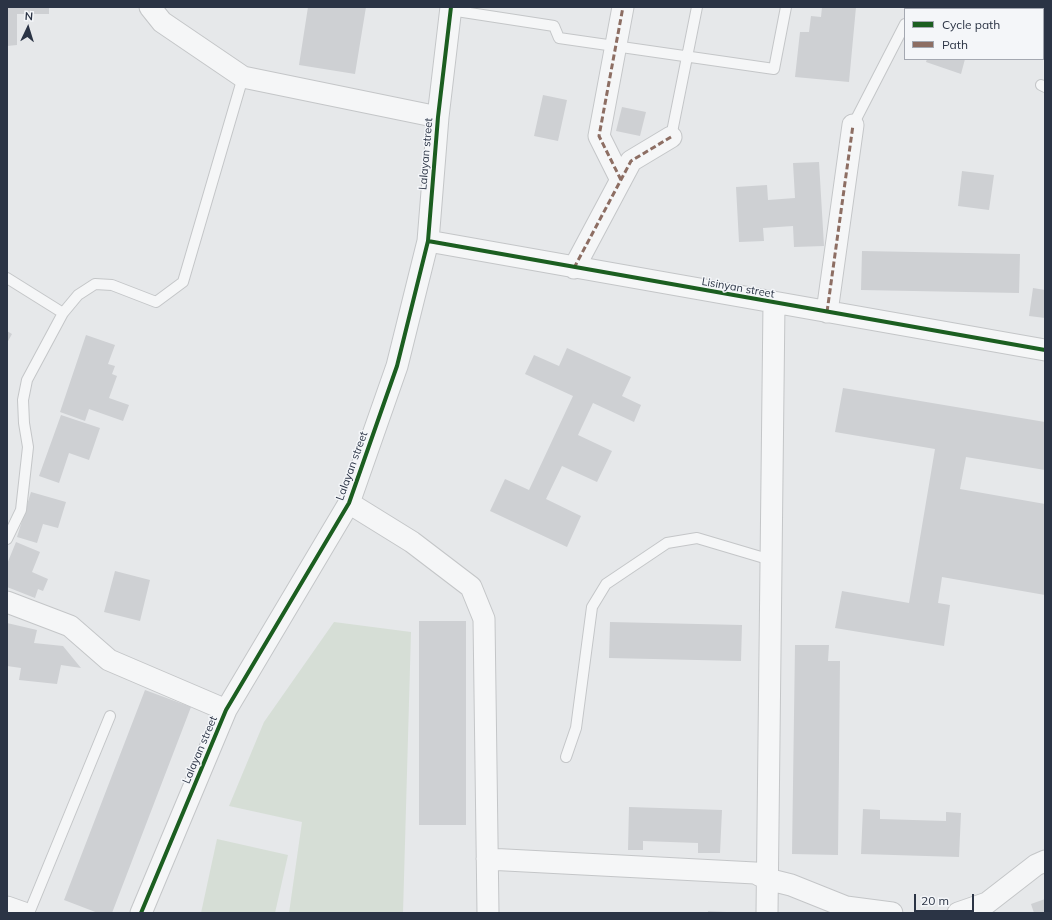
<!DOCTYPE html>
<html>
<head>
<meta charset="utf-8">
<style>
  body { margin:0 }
  #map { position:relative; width:1052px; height:920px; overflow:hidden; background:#e6e8ea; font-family:Mulish,sans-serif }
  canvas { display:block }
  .frame { position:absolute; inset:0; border:8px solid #2b3445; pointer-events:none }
  .legend { position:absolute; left:904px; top:8px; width:140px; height:52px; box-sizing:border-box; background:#f4f6f9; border:1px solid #a4a8b1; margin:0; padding:5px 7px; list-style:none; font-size:12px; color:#2b3445 }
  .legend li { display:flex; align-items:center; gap:8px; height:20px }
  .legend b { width:20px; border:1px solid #a4a8b1 }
  .north { position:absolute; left:8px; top:8px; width:40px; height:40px; -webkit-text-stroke:3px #f4f6f9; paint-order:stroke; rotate:4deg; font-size:11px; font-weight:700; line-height:16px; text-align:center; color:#2b3445 }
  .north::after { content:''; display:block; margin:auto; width:14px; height:18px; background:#2b3445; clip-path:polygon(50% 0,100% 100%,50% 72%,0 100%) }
  .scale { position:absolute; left:914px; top:894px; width:60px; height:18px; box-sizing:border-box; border:2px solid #2b3445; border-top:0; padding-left:5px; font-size:12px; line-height:14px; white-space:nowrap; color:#2b3445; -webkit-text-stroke:3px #f4f6f9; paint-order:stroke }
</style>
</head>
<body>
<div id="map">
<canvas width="1052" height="920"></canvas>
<div class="frame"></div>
<ul class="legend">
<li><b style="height:5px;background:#1b5e20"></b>Cycle path</li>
<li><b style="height:5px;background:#8d6e63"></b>Path</li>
</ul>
<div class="north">N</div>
<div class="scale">20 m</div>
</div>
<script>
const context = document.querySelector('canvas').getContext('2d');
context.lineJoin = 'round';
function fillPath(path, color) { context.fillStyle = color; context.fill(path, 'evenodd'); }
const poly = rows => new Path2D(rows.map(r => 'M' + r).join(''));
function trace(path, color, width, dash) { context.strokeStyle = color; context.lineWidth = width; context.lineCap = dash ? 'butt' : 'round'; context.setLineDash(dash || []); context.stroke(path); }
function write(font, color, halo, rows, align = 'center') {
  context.font = font + ' Mulish,sans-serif'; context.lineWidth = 3; context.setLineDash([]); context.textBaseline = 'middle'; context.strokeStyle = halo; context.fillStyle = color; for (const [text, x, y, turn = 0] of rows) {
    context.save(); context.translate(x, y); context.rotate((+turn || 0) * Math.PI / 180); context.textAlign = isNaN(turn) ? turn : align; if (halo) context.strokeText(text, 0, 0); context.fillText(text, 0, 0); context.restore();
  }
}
fillPath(poly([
  [334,622,411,632,403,913,289,913,302,822,229,806,264,722],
  [217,839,288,855,275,913,201,913]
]), '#d6ded6');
fillPath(poly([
  [7,7,49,7,49,14,17,14,17,45,7,46],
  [308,7,366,7,355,74,299,65],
  [822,7,856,7,849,82,795,77,800,32,809,32,811,16,821,17],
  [927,59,965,59,961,74,926,62],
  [543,95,567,100,558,141,534,136],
  [622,107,646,112,640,136,616,131],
  [819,162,824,246,794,247,793,226,763,228,764,241,739,242,736,187,767,185,768,200,795,198,793,163],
  [962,171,994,175,989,210,958,206],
  [862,251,1020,254,1019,293,861,290],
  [1033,288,1045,290,1045,318,1029,316],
  [7,331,12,334,7,343],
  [86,335,115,345,108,364,115,366,112,374,117,376,109,398,129,405,123,421,89,409,85,421,60,412],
  [567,348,631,377,622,396,641,405,634,422,593,403,578,435,612,451,597,482,562,466,546,499,581,516,567,547,490,511,505,479,529,490,573,396,525,374,534,355,559,366],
  [843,388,1045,422,1045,470,966,457,960,489,1045,504,1045,595,942,577,938,603,950,605,944,646,835,628,842,591,909,603,935,449,835,432],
  [61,415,100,428,89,460,69,453,59,483,39,476],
  [31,492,66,502,58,528,43,524,37,543,17,537],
  [16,542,40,552,32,572,48,579,43,591,38,589,35,598,7,587,7,564],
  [115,571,150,580,140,621,104,612],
  [419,621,466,621,466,825,419,825],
  [610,622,742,625,741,661,609,658],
  [7,623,37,630,34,643,63,646,81,668,61,665,57,684,19,680,21,668,7,666],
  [795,645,829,645,828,661,840,661,838,855,792,854],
  [145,690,191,707,112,913,98,913,64,900],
  [629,807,722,810,720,853,698,853,698,843,643,841,643,850,628,850],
  [863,809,880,810,880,819,946,821,946,812,961,813,959,857,861,854],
  [1045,899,1045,913,1034,913,1031,904],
  [708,911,727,912,727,913,708,913]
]), '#ced0d3');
const service = poly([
  [913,9,914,7],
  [450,10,554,26,559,38,774,69,786,7],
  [1041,85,1045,87],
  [853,125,905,24],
  [671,137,697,7],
  [7,278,63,313,78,295,95,284,112,285,156,302,183,282,243,77],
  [7,539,21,510,28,447,24,423,23,400,27,380,63,313],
  [566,757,576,728,592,607,606,584,667,543,697,538,771,560],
  [29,913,110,716]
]);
const minor = poly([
  [150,7,162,22,243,77,438,117],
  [621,180,599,136,623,7],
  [428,241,1045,350],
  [574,268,631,161,671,137],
  [827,312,853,125],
  [349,503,412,542,471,587,484,619,488,913],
  [7,602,70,626,109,660,226,710],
  [487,859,755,873,767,879,791,885,846,907,892,913],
  [7,907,24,913],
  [141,913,226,710,349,503,397,366,428,241,438,117,451,7],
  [767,913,774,303],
  [958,913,987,903,1036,865,1045,861]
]);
trace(service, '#c4c6c8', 12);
trace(minor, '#c4c6c8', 23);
trace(service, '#f5f6f7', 10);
trace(minor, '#f5f6f7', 21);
trace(poly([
  [621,180,599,136,623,7],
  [574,268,631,161,671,137],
  [827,312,853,125]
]), '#8d6e63', 3, [6, 3]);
trace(poly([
  [428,241,1045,350],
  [141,913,226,710,349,503,397,366,428,241,438,117,451,7]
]), '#1b5e20', 4);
write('11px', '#2b3445', '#f4f6f9', [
  ["Lalayan street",426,154,-85],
  ["Lisinyan street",738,288,10],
  ["Lalayan street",352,466,-70],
  ["Lalayan street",200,750,-67]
]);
</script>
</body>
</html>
